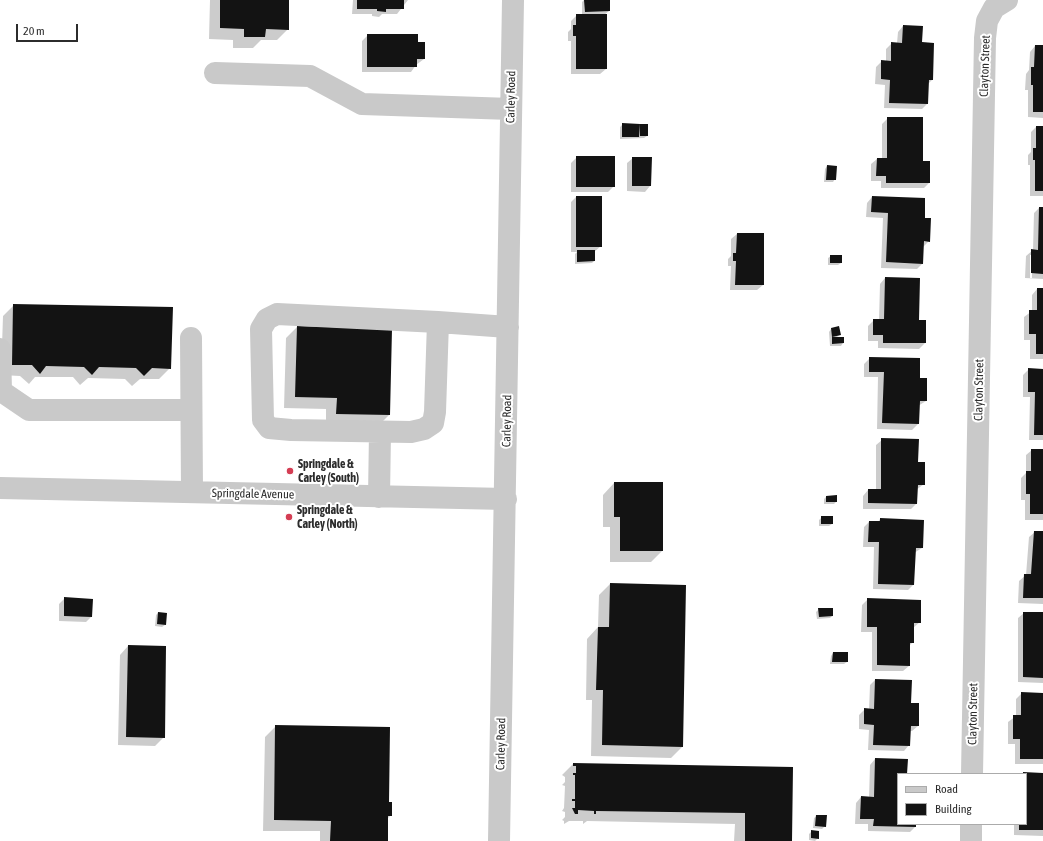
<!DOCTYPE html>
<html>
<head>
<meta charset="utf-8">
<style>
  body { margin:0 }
  #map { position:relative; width:1043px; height:841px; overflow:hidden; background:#fff; font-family:"Asap Condensed",sans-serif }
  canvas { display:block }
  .legend { position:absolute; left:897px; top:773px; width:130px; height:52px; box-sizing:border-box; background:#fff; border:1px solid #ababab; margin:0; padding:5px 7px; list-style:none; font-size:12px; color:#2c2c2c }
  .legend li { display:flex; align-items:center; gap:8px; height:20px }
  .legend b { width:20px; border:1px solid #ababab }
  .scale { position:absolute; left:16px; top:24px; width:62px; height:18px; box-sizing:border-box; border:2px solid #2c2c2c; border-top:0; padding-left:5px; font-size:12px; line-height:14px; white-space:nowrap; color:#2c2c2c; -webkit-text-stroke:3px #fff; paint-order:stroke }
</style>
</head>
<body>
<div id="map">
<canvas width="1043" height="841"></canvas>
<ul class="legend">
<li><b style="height:5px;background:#c9c9c9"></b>Road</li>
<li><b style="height:11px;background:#131313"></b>Building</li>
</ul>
<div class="scale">20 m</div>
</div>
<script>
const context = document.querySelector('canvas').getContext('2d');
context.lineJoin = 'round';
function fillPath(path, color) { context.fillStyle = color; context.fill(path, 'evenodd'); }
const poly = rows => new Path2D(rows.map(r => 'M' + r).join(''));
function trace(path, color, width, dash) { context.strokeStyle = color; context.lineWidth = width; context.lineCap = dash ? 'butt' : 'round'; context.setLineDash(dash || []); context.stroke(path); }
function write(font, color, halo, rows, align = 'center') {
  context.font = font + ' "Asap Condensed",sans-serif'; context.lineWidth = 4; context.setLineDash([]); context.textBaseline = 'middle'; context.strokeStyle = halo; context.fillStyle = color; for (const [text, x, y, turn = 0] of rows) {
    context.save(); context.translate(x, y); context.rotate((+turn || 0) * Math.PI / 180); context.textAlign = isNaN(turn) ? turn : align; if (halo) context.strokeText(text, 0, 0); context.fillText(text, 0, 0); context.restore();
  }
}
fillPath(poly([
  [210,0,288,0,288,29,277,40,261,40,253,48,233,48,233,40,209,39],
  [353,0,408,0,397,14,382,14,379,17,372,16,372,14,352,14],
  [584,0,609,0,609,11,604,15,606,69,600,74,571,74,571,41,568,41,568,32,571,29,571,21,577,15,582,15,582,2],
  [903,26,921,43,932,80,928,84,927,104,922,109,884,108,885,85,875,84,876,67,882,61,886,62,886,49,892,43,897,43,898,32],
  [368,35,417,43,424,59,416,65,411,72,362,72,362,41],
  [1035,46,1043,46,1043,118,1028,117,1028,90,1025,90,1026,74,1029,70,1030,52],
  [888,118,922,162,929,183,924,188,881,188,881,181,871,181,871,164,877,159,882,159,882,124],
  [623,124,647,125,647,136,644,138,620,139,620,127],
  [1036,127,1043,127,1043,196,1030,196,1030,165,1028,165,1028,155,1031,152,1031,132],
  [577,157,614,186,608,192,571,192,571,163],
  [633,158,651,158,650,186,645,192,627,191,627,163],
  [827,166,835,179,833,182,824,182,825,169],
  [576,197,601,246,594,252,594,261,592,263,575,264,575,254,577,252,571,252,571,202],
  [872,197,923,219,929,241,923,247,922,264,917,269,881,268,883,218,866,217,867,203],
  [1039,208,1043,208,1043,279,1025,278,1026,256,1033,250,1034,213],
  [1030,255,1032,255,1032,278,1030,278],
  [737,234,763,285,757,290,730,290,731,266,728,266,728,259,731,256,731,239],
  [831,256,841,263,838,265,828,265,828,258],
  [885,278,918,321,925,343,919,349,878,348,878,341,868,341,868,326,874,320,879,320,880,284],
  [1037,289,1043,289,1043,359,1030,359,1030,340,1024,340,1024,317,1032,311,1032,295],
  [14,305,170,368,159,379,140,379,132,386,125,379,88,378,80,385,73,377,35,377,29,384,20,376,1,375,3,316],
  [297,327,391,330,389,415,378,426,326,425,326,409,284,408,286,338],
  [831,329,840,334,836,338,843,343,841,346,830,346,829,332],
  [870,358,926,401,918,406,918,424,912,430,877,429,878,377,864,377,864,364],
  [1029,369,1043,370,1043,440,1029,440,1030,397,1023,397,1023,375],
  [882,440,917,463,924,484,916,490,916,504,911,509,863,509,863,496,868,490,876,490,876,445],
  [1032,450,1043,450,1043,520,1025,520,1025,500,1021,500,1021,478,1026,473,1026,455],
  [614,483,662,551,651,562,610,562,610,527,603,527,603,495],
  [826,497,836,502,834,504,824,504,824,499],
  [822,517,832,524,829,526,819,526,819,520],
  [880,519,922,548,914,553,913,585,908,590,873,589,874,547,863,547,864,527,869,522,878,522],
  [1035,532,1043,532,1043,604,1018,603,1019,581,1026,575,1029,537],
  [610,584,682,747,671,758,591,756,592,700,586,700,587,639,598,627,599,595],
  [65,598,91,617,86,622,59,621,59,604],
  [868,599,920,622,913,628,913,642,909,646,909,666,903,671,872,671,872,632,861,632,862,605],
  [819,609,832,616,830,618,817,619,816,612],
  [158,613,165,625,162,627,155,626,156,615],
  [1024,613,1043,613,1043,683,1018,682,1018,618],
  [128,646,164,737,155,746,118,745,120,655],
  [833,653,847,662,844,664,830,664,831,656],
  [875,680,910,704,918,726,912,731,910,731,909,745,904,751,868,750,869,730,859,729,859,715,865,709,869,710,870,685],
  [1022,693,1043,694,1043,764,1015,764,1015,744,1008,744,1008,722,1016,716,1016,699],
  [276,726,388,803,391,815,387,819,387,841,320,841,320,831,263,831,265,737],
  [875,759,906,774,898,774,898,824,915,824,915,827,910,832,868,831,868,824,855,824,856,803,861,797,869,798,870,765],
  [573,764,792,768,791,841,734,841,735,824,587,821,583,824,583,821,569,821,564,824,564,821,562,820,565,817,565,812,562,811,564,808,565,786,562,785,565,782,565,777,562,775],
  [1023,774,1043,774,1043,836,1014,835,1014,824,1026,824,1026,774],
  [817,816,825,826,822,829,813,828,814,818],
  [812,831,818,838,815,841,809,840,809,834]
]), '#0003');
fillPath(poly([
  [220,0,289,0,289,30,266,29,265,37,244,37,244,29,220,28],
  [357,0,404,0,404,9,386,9,386,12,377,11,377,9,357,9],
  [584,0,610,0,610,11,585,12],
  [576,14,607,14,607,69,576,69,576,36,573,36,573,25,576,25],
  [903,25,923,26,922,42,934,43,933,80,929,80,928,104,889,103,890,80,881,79,881,60,891,61,891,42,902,43],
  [367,34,418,34,418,42,425,42,425,59,417,59,417,67,367,67],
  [1035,45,1043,45,1043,112,1033,112,1033,85,1031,85,1031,67,1034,67],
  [887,117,923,117,923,161,930,161,930,183,886,183,886,176,876,176,877,158,887,158],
  [622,123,640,124,639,137,622,137],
  [640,124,648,124,648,136,640,136],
  [1036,126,1043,126,1043,191,1035,191,1035,160,1033,160,1033,148,1036,148],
  [576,156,615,156,615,187,576,187],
  [632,157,652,157,651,186,632,186],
  [827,165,837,166,836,180,826,180],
  [576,196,602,196,602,247,576,247],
  [872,196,925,198,925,218,931,218,930,242,924,241,923,264,886,262,888,213,871,212],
  [1039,207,1043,207,1043,274,1031,273,1031,249,1038,250],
  [737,233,764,233,764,285,735,285,736,261,733,261,733,253,736,253],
  [577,250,595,250,595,261,577,262],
  [830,255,842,255,842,263,830,263],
  [885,277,920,278,919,320,926,320,926,343,883,343,883,335,873,335,873,319,884,319],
  [1037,288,1043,288,1043,354,1036,354,1036,334,1029,334,1029,310,1037,310],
  [13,304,173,307,171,369,152,368,144,376,136,368,99,367,92,375,84,367,46,366,40,374,32,365,12,365],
  [297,326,392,329,390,415,336,414,337,398,295,397],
  [839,326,841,335,832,337,831,328],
  [832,337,844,337,844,343,832,344],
  [869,357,920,358,920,378,927,378,927,401,920,401,919,424,882,423,884,372,869,372],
  [1028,368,1043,369,1043,435,1034,435,1035,392,1028,392],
  [881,438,919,439,918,462,925,462,925,485,918,485,917,504,868,503,868,489,881,489],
  [1031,449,1043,449,1043,514,1030,514,1030,494,1026,494,1026,471,1031,471],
  [614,482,663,482,663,551,620,551,620,517,614,517],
  [837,495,837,502,826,502,826,496],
  [821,516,833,516,833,524,821,524],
  [880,518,924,520,923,548,916,548,914,585,878,584,879,542,868,542,869,521,880,521],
  [1034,531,1043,531,1043,598,1023,598,1024,574,1031,574],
  [610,583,686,585,683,747,602,745,603,690,596,690,598,627,609,627],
  [64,597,93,599,92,617,64,616],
  [867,598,921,600,921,623,914,623,914,643,910,643,910,666,877,665,877,627,867,627],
  [818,608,833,608,833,616,819,617],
  [158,612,167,613,166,625,157,624],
  [1023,612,1043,612,1043,678,1023,677],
  [128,645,166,646,165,738,126,737],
  [833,652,848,652,848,662,832,662],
  [875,679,912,680,911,703,919,703,919,726,911,726,910,746,873,745,874,725,864,724,864,708,874,709],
  [1021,692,1043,693,1043,759,1020,759,1020,739,1013,739,1013,715,1021,715],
  [275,725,390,727,389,802,392,802,392,816,388,816,388,841,330,841,331,821,274,820],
  [875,758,908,759,907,774,898,774,898,824,916,824,916,827,873,826,874,819,860,819,861,796,874,797],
  [573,763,793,767,792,841,745,841,745,813,596,811,596,814,594,814,594,811,578,810,578,814,575,814,572,808,575,808,575,801,572,801,572,799,575,799,575,775,573,775,573,773,576,773,576,766,573,766],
  [1023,772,1043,773,1043,830,1019,830,1019,824,1026,824,1026,774,1023,774],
  [816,815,827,815,826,827,815,826],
  [811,830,819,831,819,839,811,838]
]), '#131313');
trace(poly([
  [215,73,310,76,362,104,511,109],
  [438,322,435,412,433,423,424,429,411,432,291,430,269,428,263,420,261,329,267,319,277,314,438,322,508,327],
  [191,338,192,492],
  [0,349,1,391,29,410,191,410],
  [0,488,506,499],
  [379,497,380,432],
  [972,774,985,38,987,21,994,8,1007,0],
  [499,841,513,0],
  [971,841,971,824]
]), '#c9c9c9', 22);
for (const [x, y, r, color] of [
  [290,471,4,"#d43d53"],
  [289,517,4,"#d43d53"]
]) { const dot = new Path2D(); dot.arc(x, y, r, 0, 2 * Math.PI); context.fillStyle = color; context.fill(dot); trace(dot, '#fff', 1.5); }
write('12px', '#2c2c2c', '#fff', [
  ["Clayton Street",985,66,-88],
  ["Carley Road",511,97,-89],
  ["Clayton Street",979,390,-89],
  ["Carley Road",507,421,-89],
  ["Springdale Avenue",253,494,1],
  ["Clayton Street",973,714,-89],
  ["Carley Road",501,744,-89]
]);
write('bold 12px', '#2c2c2c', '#fff', [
  ["Springdale &",298,464],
  ["Carley (South)",298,478],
  ["Springdale &",297,510],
  ["Carley (North)",297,524]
], 'left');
</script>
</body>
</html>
